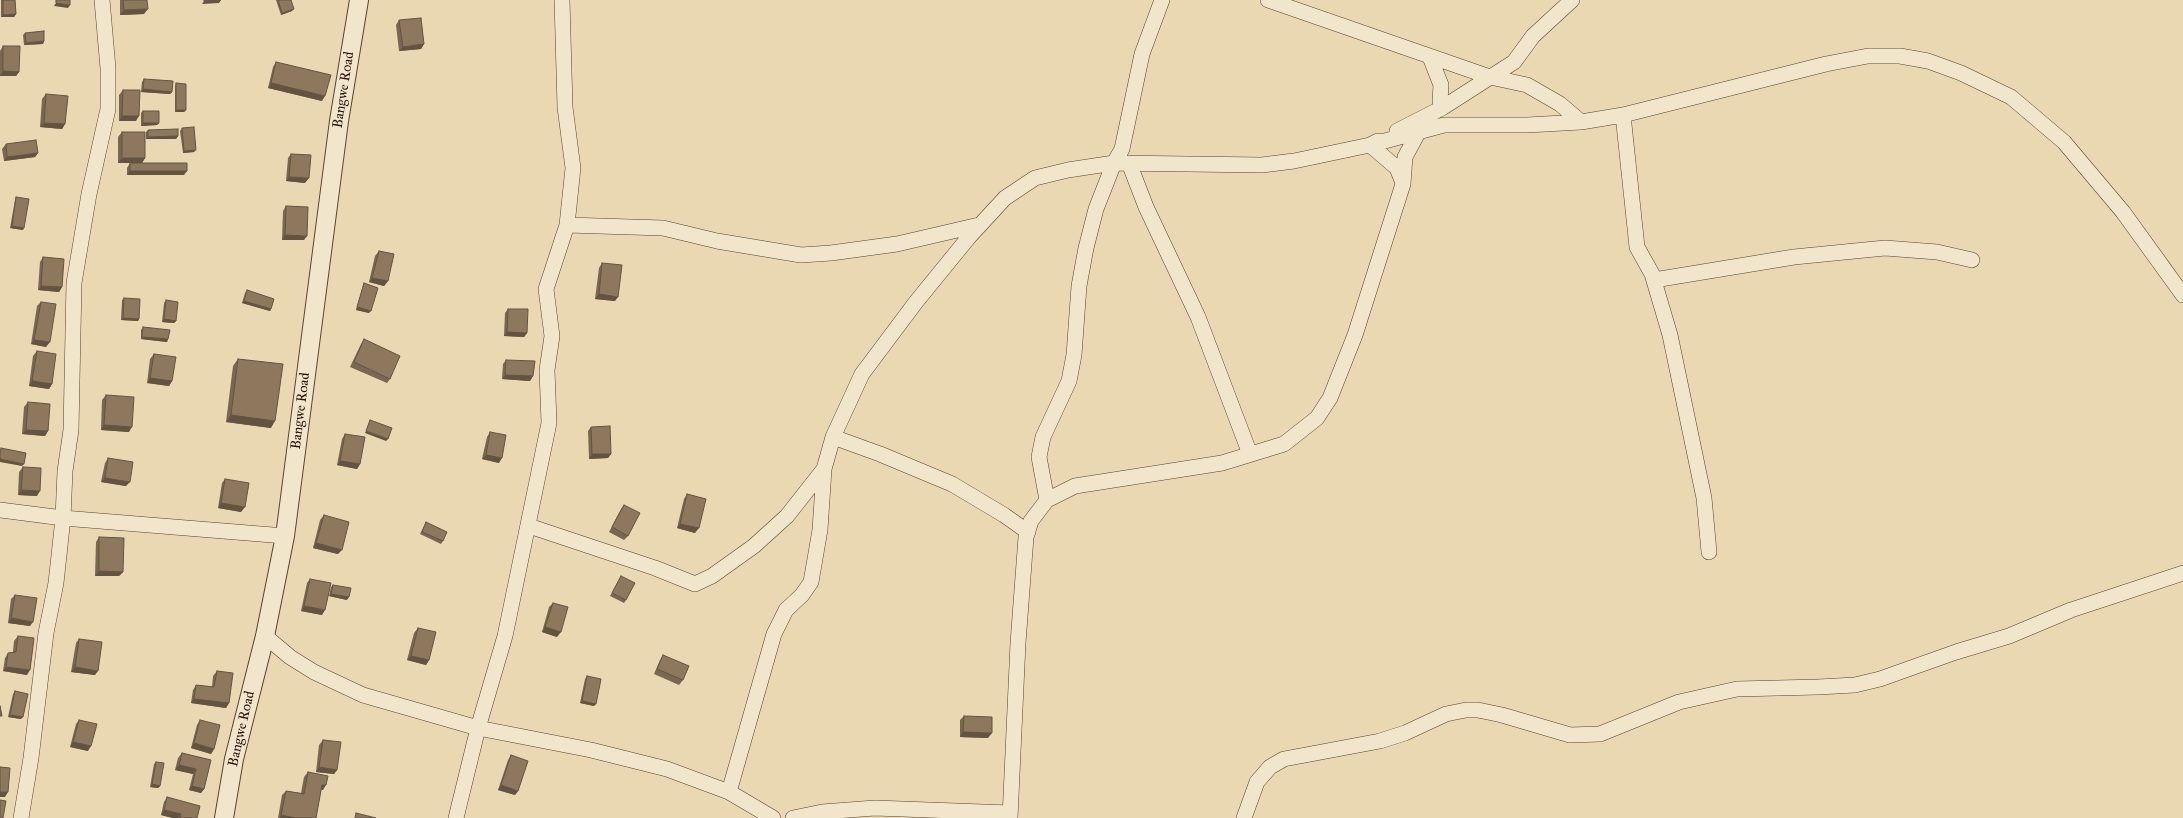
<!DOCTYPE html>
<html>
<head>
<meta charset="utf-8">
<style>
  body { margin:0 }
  canvas { display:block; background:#e9d8b1 }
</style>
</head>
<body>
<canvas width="2183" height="818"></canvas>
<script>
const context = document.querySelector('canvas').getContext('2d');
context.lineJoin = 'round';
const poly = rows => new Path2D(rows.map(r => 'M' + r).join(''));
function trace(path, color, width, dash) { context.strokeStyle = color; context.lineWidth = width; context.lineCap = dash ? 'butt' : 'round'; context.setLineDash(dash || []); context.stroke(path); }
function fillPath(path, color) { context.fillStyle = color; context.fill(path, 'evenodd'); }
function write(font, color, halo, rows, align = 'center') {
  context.font = font + ' "IM FELL Great Primer",serif'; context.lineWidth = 3; context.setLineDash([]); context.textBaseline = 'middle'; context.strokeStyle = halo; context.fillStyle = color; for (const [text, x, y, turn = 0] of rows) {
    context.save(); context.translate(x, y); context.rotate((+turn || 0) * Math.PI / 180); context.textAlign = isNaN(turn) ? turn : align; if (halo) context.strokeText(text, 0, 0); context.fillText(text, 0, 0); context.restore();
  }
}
const minor = poly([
  [1268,0,1490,77,1527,85,1560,104,1581,122],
  [1430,57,1441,85,1440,101,1442,108],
  [1623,115,1637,247,1652,274,1670,335,1704,498,1709,552],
  [1397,131,1442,108,1514,62,1533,36,1572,0],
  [1378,141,1370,145,1397,168,1403,183],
  [1129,163,1146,207,1198,317,1250,454],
  [567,225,663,228,717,241,801,255,831,253,897,244,979,225],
  [1654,280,1794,257,1885,248,1937,252,1972,260],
  [833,437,880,454,952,484,1004,515,1028,532],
  [1047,500,1039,457,1043,437,1069,381,1074,355,1079,286,1086,248,1096,209,1114,163,1122,149,1142,54,1162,0],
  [0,510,63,518,285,536],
  [529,526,655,568,695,584,712,576,754,546,787,516,824,469],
  [265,636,290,657,314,672,363,695,478,728,591,750,667,769,729,792,773,818],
  [729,792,774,634,786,610,802,595,811,582,820,530,824,469,833,437,862,374,916,302,969,237,1005,198,1035,178,1068,170,1114,163,1262,165,1294,161,1370,145,1444,125,1527,125,1581,122,1623,115,1826,64,1868,56,1900,56,1928,61,1961,73,2011,97,2064,142,2123,212,2183,295],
  [21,818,31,758,46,633,56,583,63,518,65,471,71,430,74,283,89,194,108,109,108,68,102,0],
  [456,818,478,728,505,636,549,423,547,370,552,336,546,289,567,225,573,168,565,107,562,0],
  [793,818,822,812,875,808,1010,813],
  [1010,818,1018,643,1026,537,1031,521,1047,500,1075,486,1222,463,1284,444,1317,418,1330,398,1355,335,1403,184,1405,157,1419,131],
  [1244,818,1257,782,1270,767,1284,759,1380,741,1405,733,1446,714,1466,710,1478,710,1502,715,1570,735,1600,734,1679,702,1737,689,1818,687,1855,685,1880,679,1956,652,2009,636,2071,610,2183,573]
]);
const tertiary = poly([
  [224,818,234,759,265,636,285,536,339,121,359,0]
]);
trace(minor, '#5a422f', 16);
trace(tertiary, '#5a422f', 20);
trace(minor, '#f1e6cc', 15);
trace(tertiary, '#f1e6cc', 18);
fillPath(poly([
  [1,0,15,0,16,14,14,17,1,17],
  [120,0,147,0,144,14,120,15],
  [276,0,291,0,292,11,281,15],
  [399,20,424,44,421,49,399,51,396,25],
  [25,33,44,41,43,44,24,45,23,35],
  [3,46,19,72,16,76,0,76,0,51],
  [276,62,322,101,268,88,273,67],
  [144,79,172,92,170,94,141,92,142,82],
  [176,83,186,110,184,112,175,112,175,86],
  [123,90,136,121,119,121,119,95],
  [46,94,65,124,62,129,40,127,42,99],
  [143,111,159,123,157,125,141,126,141,113],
  [182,128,194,152,183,153,180,131],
  [148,130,178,136,176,139,146,139,146,132],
  [122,132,145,158,142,163,184,175,127,175,127,168,130,163,118,163,118,137],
  [6,144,38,153,35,157,4,161,2,149],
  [291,154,305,183,286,181,288,158],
  [16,197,23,230,10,228,15,200],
  [286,206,304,240,282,240,283,211],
  [379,251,388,281,384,286,369,282,375,256],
  [43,257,62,287,59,292,38,290,40,262],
  [602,263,615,301,595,299,599,268],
  [364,283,369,313,356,310,363,286],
  [247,290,271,309,270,311,242,303,245,293],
  [124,298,139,319,138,321,121,320,122,300],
  [166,300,176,321,174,323,162,322,164,303],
  [41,302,46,347,31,344,37,306],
  [508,309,527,333,524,337,504,336,505,313],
  [143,327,168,339,167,342,141,339,141,330],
  [364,339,390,379,387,383,350,367,361,344],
  [37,351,52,384,49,389,29,386,33,356],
  [154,354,172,381,169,386,147,383,150,359],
  [238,359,271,428,226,422,233,366],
  [506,360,533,376,530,381,502,379,503,364],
  [106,395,129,432,101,430,102,400],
  [28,402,48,431,45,436,22,434,24,407],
  [591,427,611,454,608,458,589,459,588,431],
  [490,432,499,463,482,459,487,437],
  [345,434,360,464,357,469,337,465,342,439],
  [108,458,126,486,101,482,105,463],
  [23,467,37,496,18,495,19,472],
  [225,479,241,512,218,508,222,483],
  [687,494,695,533,677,528,684,499],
  [624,505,628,536,624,540,609,532,621,509],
  [324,515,338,554,313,548,320,520],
  [426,522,443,541,441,544,420,534],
  [99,537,123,572,119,576,95,576,96,542],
  [621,576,626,600,624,603,610,596],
  [310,579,322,615,301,611,307,583],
  [333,585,347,600,329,596,331,587],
  [15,595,30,626,8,623,11,599],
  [553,603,557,637,542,632,549,607],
  [418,628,429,660,426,665,407,660,414,633],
  [18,636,27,675,3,671,5,658,8,653,13,652,14,641],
  [79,639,95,675,71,672,76,643],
  [663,655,683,680,679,685,654,674,660,660],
  [217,671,229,703,226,708,191,703,193,690,196,685,212,687,213,676],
  [587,676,594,706,580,703,585,679],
  [15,691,21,719,8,717,13,694],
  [964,716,988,738,960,737,960,720],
  [79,720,88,751,70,747,76,724],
  [200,720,214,749,211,754,191,748,197,725],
  [323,740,337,770,334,774,316,772,319,745],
  [182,753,211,760,204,789,201,793,189,790,193,774,175,770,178,758],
  [511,755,518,791,515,795,498,790,508,760],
  [156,762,160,786,158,788,150,787,154,764],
  [308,772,323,790,321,790,316,818,278,818,282,795,286,791,301,793,304,777],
  [167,797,197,818,173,818,161,815,164,802]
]), '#796751');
fillPath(poly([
  [221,0,219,3,202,4,204,1],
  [56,3,70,5,68,8,54,6],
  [148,9,144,14,120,15,124,10],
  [294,9,292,11,281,15,282,13],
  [16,14,14,17,1,17,3,15],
  [44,41,43,44,24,45,26,43],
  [424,44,421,49,399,51,403,47],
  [3,71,19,72,16,76,0,76],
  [271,83,325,96,322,101,268,88],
  [143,89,172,92,170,94,141,92],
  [176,110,186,110,184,112,175,112],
  [122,116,139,116,136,121,119,121],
  [44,123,65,124,62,129,40,127],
  [143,123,159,123,157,125,141,126],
  [178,136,176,139,146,139,148,137],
  [196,150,194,152,183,153,184,151],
  [38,153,35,157,4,161,7,157],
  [122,158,145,158,142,163,118,163],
  [130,171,187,171,184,175,127,175],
  [289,177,309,178,305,183,286,181],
  [12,226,24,228,23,230,10,228],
  [285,235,307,236,304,240,282,240],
  [372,278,388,281,384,286,369,282],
  [41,286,62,287,59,292,38,290],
  [599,294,618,297,615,301,595,299],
  [244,301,271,309,270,311,242,303],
  [357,307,371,311,369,313,356,310],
  [123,318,139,319,138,321,121,320],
  [164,319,176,321,174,323,162,322],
  [507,332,527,333,524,337,504,336],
  [142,337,168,339,167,342,141,339],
  [34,340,50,342,46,347,31,344],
  [505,375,533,376,530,381,502,379],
  [150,378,172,381,169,386,147,383],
  [32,381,52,384,49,389,29,386],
  [231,415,275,421,271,428,226,422],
  [104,425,132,427,129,432,101,430],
  [26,430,48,431,45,436,22,434],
  [366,431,388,439,386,441,365,433],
  [592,454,611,454,608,458,589,459],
  [486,455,502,458,499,463,482,459],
  [0,459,24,464,22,466,0,462],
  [340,461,360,464,357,469,337,465],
  [105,478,130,482,126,486,101,482],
  [21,490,40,491,37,496,18,495],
  [221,503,245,507,241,512,218,508],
  [680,524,699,528,695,533,677,528],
  [316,543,342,550,338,554,313,548],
  [99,571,123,572,119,576,95,576],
  [331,594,349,597,347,600,329,596],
  [304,606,325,610,322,615,301,611],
  [11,618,33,622,30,626,8,623],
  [545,627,561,632,557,637,542,632],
  [411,656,429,660,426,665,407,660],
  [6,667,30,670,27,675,3,671],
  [75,667,98,671,95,675,71,672],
  [194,699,229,703,226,708,191,703],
  [582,701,596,704,594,706,580,703],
  [10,715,23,717,21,719,8,717],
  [963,732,992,733,988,738,960,737],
  [73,742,91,746,88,751,70,747],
  [194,743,214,749,211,754,191,748],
  [179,765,196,769,193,774,175,770],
  [319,767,337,770,334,774,316,772],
  [152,784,160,786,158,788,150,787],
  [322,785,326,785,323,790,319,789],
  [501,785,518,791,515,795,498,790],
  [192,786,204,789,201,793,189,790],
  [0,792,8,792,5,797,0,797],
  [164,810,181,814,178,818,173,818,161,815],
  [281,815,296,818,280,818]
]), '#635442');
const building = poly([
  [3,0,15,0,16,14,3,15,3,0],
  [56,0,70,0,70,5,56,3,56,0],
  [123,0,147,0,148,9,124,10,123,0],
  [204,0,221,0,204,1,204,0],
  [278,0,291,0,294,9,282,13,278,0],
  [421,18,424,44,403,47,399,20,421,18],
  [44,31,44,41,26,43,25,33,44,31],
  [3,46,20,46,19,72,3,71,3,46],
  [276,62,331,75,325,96,271,83,276,62],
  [144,79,173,81,172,92,143,89,144,79],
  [176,83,186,84,186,110,176,110,176,83],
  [123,90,140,90,139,116,122,116,123,90],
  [46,94,68,96,65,124,44,123,46,94],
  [143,111,159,111,159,123,143,123,143,111],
  [194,127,196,150,184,151,182,128,194,127],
  [178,129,178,136,148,137,148,130,178,129],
  [122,132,145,132,145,158,122,158,122,132],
  [36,140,38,153,7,157,6,144,36,140],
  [291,154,311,155,309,178,289,177,291,154],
  [130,163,187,163,187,171,130,171,130,163],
  [16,197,29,199,24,228,12,226,16,197],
  [286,206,308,207,307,236,285,235,286,206],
  [379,251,394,254,388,281,372,278,379,251],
  [43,257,64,259,62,287,41,286,43,257],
  [602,263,622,265,618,297,599,294,602,263],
  [364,283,378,288,371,311,357,307,364,283],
  [247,290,274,299,271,309,244,301,247,290],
  [124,298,140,299,139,319,123,318,124,298],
  [166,300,178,302,176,321,164,319,166,300],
  [41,302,56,304,50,342,34,340,41,302],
  [508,309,528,309,527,333,507,332,508,309],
  [143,327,170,330,168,339,142,337,143,327],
  [364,339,400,356,390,379,354,362,364,339],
  [37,351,56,354,52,384,32,381,37,351],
  [154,354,176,357,172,381,150,378,154,354],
  [238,359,283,364,275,421,231,415,238,359],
  [506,360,535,361,533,376,505,375,506,360],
  [106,395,134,397,132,427,104,425,106,395],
  [28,402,50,404,48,431,26,430,28,402],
  [370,420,392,428,388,439,366,431,370,420],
  [610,426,611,454,592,454,591,427,610,426],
  [490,432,506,435,502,458,486,455,490,432],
  [345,434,365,437,360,464,340,461,345,434],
  [1,448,26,453,24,464,0,459,0,454,1,448],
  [108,458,133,462,130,482,105,478,108,458],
  [23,467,41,468,40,491,21,490,23,467],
  [225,479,249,483,245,507,221,503,225,479],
  [687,494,706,499,699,528,680,524,687,494],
  [624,505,640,513,628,536,612,527,624,505],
  [324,515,349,522,342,550,316,543,324,515],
  [426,522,447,532,443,541,422,532,426,522],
  [99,537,124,538,123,572,99,571,99,537],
  [621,576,635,583,626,600,612,593,621,576],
  [310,579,331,583,325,610,304,606,310,579],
  [333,585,351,588,349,597,331,594,333,585],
  [15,595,37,598,33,622,11,618,15,595],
  [553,603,568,607,561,632,545,627,553,603],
  [418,628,436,632,429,660,411,656,418,628],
  [18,636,34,638,30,670,6,667,8,653,16,652,18,636],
  [79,639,102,642,98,671,75,667,79,639],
  [663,655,689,666,683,680,657,669,663,655],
  [217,671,233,673,229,703,194,699,196,685,214,687,217,671],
  [587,676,601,679,596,704,582,701,587,676],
  [15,691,28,694,23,717,10,715,15,691],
  [0,706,2,716,0,716,0,706],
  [964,716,992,717,992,733,963,732,964,716],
  [79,720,97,724,91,746,73,742,79,720],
  [200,720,220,725,214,749,194,743,200,720],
  [323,740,341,742,337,770,319,767,323,740],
  [182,753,211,760,204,789,192,786,196,769,179,765,182,753],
  [511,755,528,761,518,791,501,785,511,755],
  [156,762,164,763,160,786,152,784,156,762],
  [0,767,10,768,8,792,0,792,0,767],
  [308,772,328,776,326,785,322,785,316,818,296,818,281,815,286,791,304,794,308,772],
  [167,797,200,806,197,818,180,818,181,814,164,810,167,797],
  [0,800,6,801,3,818,0,818,0,800],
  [356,813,376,818,355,818,356,813]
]);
fillPath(building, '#8d785e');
trace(building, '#635442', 1);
write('14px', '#2a1004', '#f1e6cc', [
  ["Bangwe Road",344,90,-81],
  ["Bangwe Road",301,411,-83],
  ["Bangwe Road",242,729,-77]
]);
</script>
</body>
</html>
